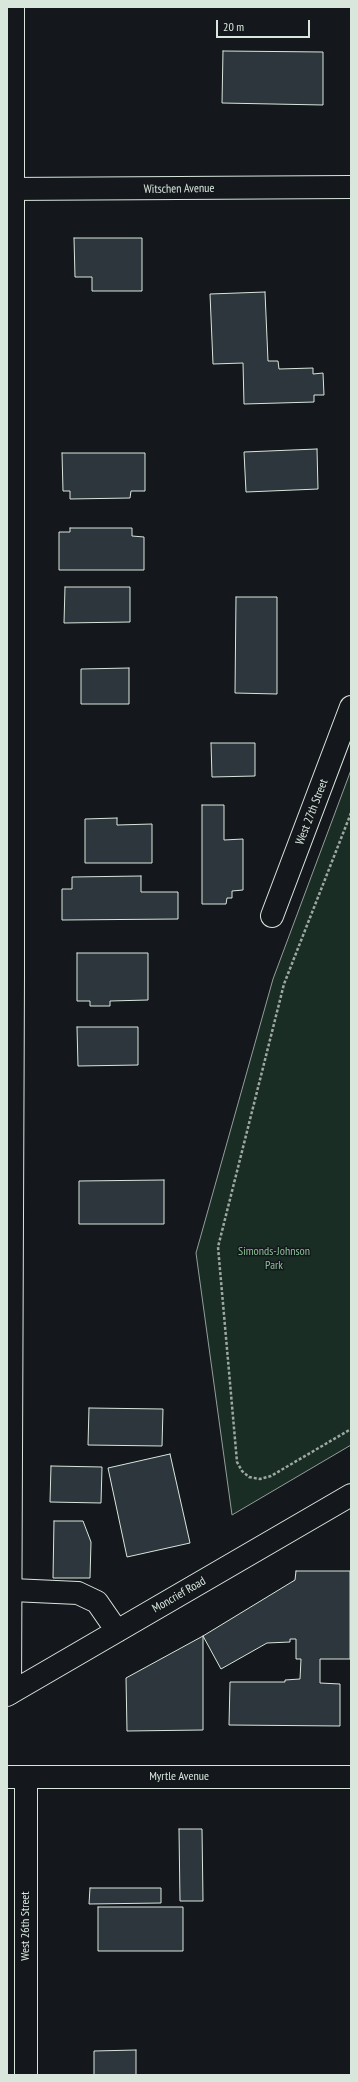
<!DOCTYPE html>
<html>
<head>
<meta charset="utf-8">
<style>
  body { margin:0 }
  #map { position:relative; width:358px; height:2082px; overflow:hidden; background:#14181c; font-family:"PT Sans Narrow",sans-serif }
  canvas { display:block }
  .frame { position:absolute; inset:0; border:8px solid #d8e6dc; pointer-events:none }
  .scale { position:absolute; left:216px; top:20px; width:94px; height:18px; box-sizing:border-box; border:2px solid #d8e6dc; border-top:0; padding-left:5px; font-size:12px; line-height:14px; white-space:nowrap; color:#d8e6dc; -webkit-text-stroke:3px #14181c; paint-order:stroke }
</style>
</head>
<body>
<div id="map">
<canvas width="358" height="2082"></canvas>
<div class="frame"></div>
<div class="scale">20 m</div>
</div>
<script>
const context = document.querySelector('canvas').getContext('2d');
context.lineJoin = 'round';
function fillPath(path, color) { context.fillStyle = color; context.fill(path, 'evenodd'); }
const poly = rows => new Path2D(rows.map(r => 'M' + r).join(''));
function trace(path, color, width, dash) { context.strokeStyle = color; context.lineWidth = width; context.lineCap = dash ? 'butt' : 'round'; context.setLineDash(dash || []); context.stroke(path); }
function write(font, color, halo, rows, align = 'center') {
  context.font = font + ' "PT Sans Narrow",sans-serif'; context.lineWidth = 3; context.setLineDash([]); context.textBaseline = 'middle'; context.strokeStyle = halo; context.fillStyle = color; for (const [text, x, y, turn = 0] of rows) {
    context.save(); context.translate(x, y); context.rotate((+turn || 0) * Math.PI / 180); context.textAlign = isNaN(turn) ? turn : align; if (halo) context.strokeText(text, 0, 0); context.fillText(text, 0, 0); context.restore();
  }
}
const green = poly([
  [351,770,351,1445,232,1515,196,1253,273,979,351,770]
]);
fillPath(green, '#1a2d24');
trace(green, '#939e99', 1);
const building = poly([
  [223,51,323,52,323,105,222,103,223,51],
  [74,238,142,238,142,291,92,291,92,277,75,277,74,238],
  [265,292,268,361,278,361,279,369,313,368,313,374,323,373,324,395,314,395,314,402,244,404,243,363,213,364,210,294,265,292],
  [317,449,318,489,246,492,244,452,317,449],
  [62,453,145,453,145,491,131,491,130,498,70,499,70,491,63,491,62,453],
  [70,528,132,528,132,536,144,537,144,570,59,570,59,532,70,532,70,528],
  [65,587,130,587,130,622,64,623,65,587],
  [236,597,277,597,277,694,235,693,236,597],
  [129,668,129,704,81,704,81,669,129,668],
  [211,743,255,743,255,776,212,777,211,743],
  [202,805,224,805,224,840,243,839,243,890,232,891,232,898,227,898,226,904,202,904,202,805],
  [117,818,117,825,152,824,152,863,85,863,85,819,117,818],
  [141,876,141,892,178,892,178,919,62,920,62,889,72,889,72,877,141,876],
  [77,953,148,953,148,1000,110,1001,110,1006,90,1006,90,1001,77,1001,77,953],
  [77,1027,138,1027,138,1065,78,1066,77,1027],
  [164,1180,164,1224,79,1224,79,1181,164,1180],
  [89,1408,163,1409,162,1446,88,1445,89,1408],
  [170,1454,190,1543,127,1557,108,1468,170,1454],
  [51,1466,102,1467,101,1503,50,1502,51,1466],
  [54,1521,83,1521,91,1542,90,1578,53,1578,54,1521],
  [296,1571,350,1571,350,1659,320,1659,320,1683,340,1684,340,1726,229,1725,230,1682,285,1682,285,1680,300,1679,301,1659,296,1659,296,1639,290,1639,290,1642,267,1643,221,1669,203,1636,295,1580,296,1571],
  [203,1636,203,1730,127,1731,126,1678,203,1636],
  [179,1829,202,1829,203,1901,180,1901,179,1829],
  [90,1888,161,1888,161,1903,89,1904,90,1888],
  [98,1907,183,1907,183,1951,98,1951,98,1907],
  [136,2050,136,2075,94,2075,94,2051,136,2050]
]);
fillPath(building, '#2c363c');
trace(building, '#d8e6dc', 1);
const minor = poly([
  [7,189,351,187],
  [272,916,351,707],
  [12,1590,78,1593,97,1602,117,1631],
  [7,1695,351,1495],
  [7,1777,351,1777],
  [26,1777,26,2075]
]);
const major = poly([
  [10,1693,13,975,13,7]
]);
trace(minor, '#d8e6dc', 24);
trace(major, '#d8e6dc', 24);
trace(poly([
  [351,813,284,984,218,1247,237,1462,242,1471,249,1477,260,1479,271,1476,351,1429]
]), '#9da8a2', 2.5, [3, 2]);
trace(minor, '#14181c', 22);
trace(major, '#14181c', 22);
write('12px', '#d8e6dc', '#14181c', [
  ["Witschen Avenue",179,189,-1],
  ["West 27th Street",312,812,-69],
  ["Moncrief Road",179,1595,-30],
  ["Myrtle Avenue",179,1777],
  ["West 26th Street",26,1926,-90]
]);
write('12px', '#8ac095', '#14181c', [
  ["Simonds-Johnson",274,1252],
  ["Park",274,1266]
]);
</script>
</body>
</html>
